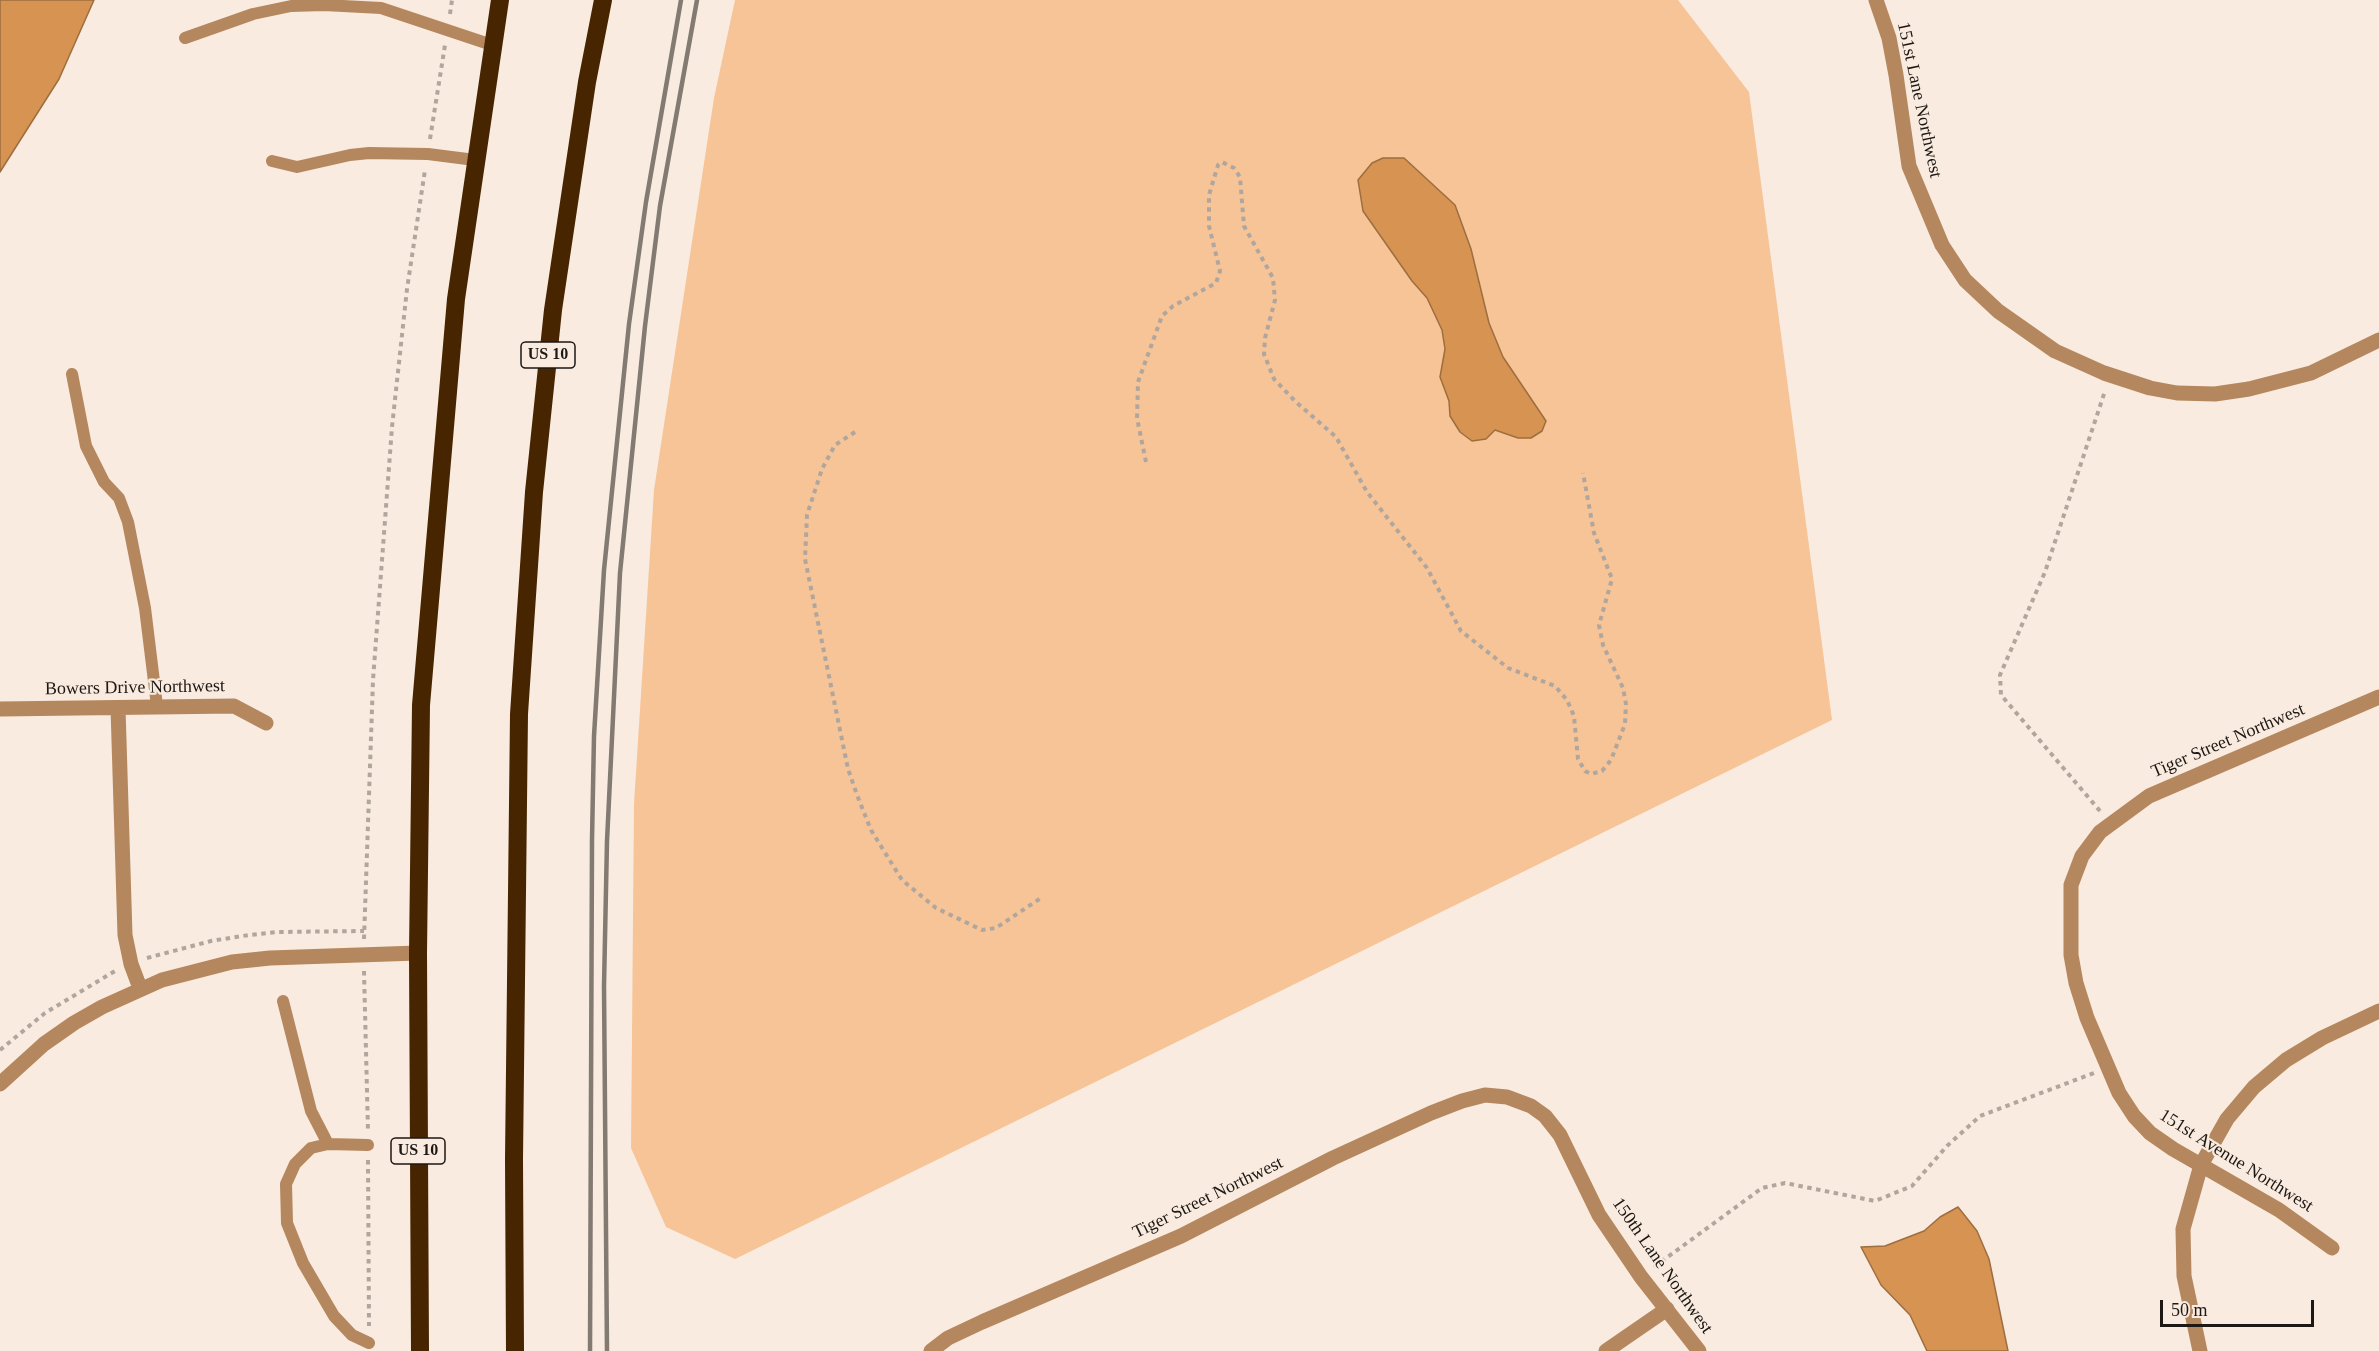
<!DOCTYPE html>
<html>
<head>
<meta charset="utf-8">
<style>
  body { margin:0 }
  #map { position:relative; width:2379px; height:1351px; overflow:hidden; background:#f9ebdf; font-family:"Times New Roman",serif }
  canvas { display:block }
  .scale { position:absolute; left:2160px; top:1300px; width:154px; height:27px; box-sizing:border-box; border:3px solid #1d1814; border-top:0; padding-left:8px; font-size:18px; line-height:21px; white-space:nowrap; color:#1d1814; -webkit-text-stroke:4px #f9ebdf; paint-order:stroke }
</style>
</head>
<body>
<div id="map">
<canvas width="2379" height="1351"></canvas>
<div class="scale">50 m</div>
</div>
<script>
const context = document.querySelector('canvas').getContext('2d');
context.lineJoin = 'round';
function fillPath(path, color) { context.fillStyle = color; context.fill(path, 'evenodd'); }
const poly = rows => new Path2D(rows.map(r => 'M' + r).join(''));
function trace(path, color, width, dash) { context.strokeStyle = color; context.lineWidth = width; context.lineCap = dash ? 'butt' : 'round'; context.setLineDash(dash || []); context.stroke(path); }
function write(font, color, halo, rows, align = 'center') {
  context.font = font + ' "Times New Roman",serif'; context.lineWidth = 4.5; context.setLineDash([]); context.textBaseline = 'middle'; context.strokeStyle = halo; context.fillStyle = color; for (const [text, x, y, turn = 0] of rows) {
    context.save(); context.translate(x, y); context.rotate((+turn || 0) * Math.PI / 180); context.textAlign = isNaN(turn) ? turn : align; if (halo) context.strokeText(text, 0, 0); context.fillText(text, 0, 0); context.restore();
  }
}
fillPath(poly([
  [735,0,1678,0,1749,92,1832,720,735,1259,666,1227,631,1148,634,804,654,490,714,98]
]), '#f6c497');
const water = poly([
  [0,0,94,0,59,79,0,172,0,0],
  [1383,158,1404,158,1455,205,1471,249,1489,323,1503,357,1546,421,1542,431,1531,438,1518,438,1495,430,1486,439,1472,441,1460,432,1450,416,1449,401,1440,377,1445,349,1442,330,1427,298,1412,281,1363,211,1358,180,1372,163,1383,158],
  [1958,1207,1977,1231,1989,1259,2008,1351,1927,1351,1910,1315,1881,1285,1861,1247,1885,1246,1924,1231,1940,1217,1958,1207]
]);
fillPath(water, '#d69351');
trace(water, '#9e6e3f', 1.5);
trace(poly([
  [450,14,452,0],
  [430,139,445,45],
  [855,432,835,445,822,469,807,515,805,559,848,769,857,795,871,830,902,880,936,908,982,930,996,928,1041,898],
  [1146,462,1137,418,1138,382,1162,316,1173,306,1216,283,1220,271,1209,226,1209,195,1218,165,1222,162,1234,168,1240,177,1244,226,1273,278,1275,300,1265,338,1264,354,1274,379,1296,402,1336,437,1367,492,1427,568,1461,631,1508,668,1555,686,1567,700,1574,716,1578,759,1585,771,1591,774,1602,771,1611,760,1625,724,1626,704,1623,688,1603,645,1599,625,1612,579,1594,533,1583,473],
  [2100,811,2001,695,2000,675,2045,572,2105,391],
  [364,939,373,680,392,427,407,289,425,170],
  [147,958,211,941,249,935,278,932,364,931],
  [364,971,368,1131],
  [0,1050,45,1013,115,971],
  [368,1160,369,1326],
  [1654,1267,1762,1188,1785,1183,1875,1201,1912,1186,1947,1146,1980,1116,2094,1073]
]), '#b1a69d', 4, [4.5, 4.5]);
trace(poly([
  [185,38,253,14,291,6,324,5,381,8,492,45],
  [272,161,297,167,350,155,369,153,428,154,475,160],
  [72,374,86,446,104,482,119,498,128,522,145,608,157,706],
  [283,1001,311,1111,328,1144],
  [368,1145,328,1144,311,1148,295,1164,286,1184,287,1223,303,1263,334,1316,352,1335,369,1343]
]), '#b5875e', 12);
trace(poly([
  [1876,0,1889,38,1896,75,1909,166,1942,245,1965,280,1998,311,2055,351,2104,373,2150,388,2177,393,2215,394,2249,389,2311,373,2379,340],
  [118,708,125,935,131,964,140,988],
  [0,709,234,706,266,723],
  [0,1084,44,1044,74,1023,102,1007,162,980,232,962,270,958,418,953],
  [2332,1248,2279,1210,2173,1149,2150,1133,2134,1116,2119,1093,2087,1018,2076,983,2071,955,2071,885,2082,856,2100,832,2149,796,2379,697],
  [931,1351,948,1338,982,1322,1181,1236,1333,1158,1431,1113,1462,1101,1485,1095,1507,1097,1531,1106,1545,1116,1560,1135,1599,1215,1641,1277,1699,1351],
  [1606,1351,1667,1309],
  [2200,1351,2184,1276,2183,1229,2201,1165,2227,1119,2254,1087,2286,1060,2322,1038,2379,1011]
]), '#b5875e', 15);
trace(poly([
  [420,1351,418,953,421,705,456,299,500,0],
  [515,1351,514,1159,519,714,534,492,553,310,587,82,603,0]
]), '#472500', 18);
trace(poly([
  [590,1351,592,840,594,736,604,570,629,324,646,202,681,0],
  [607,1351,604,986,607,841,620,573,645,326,660,206,697,0]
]), '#837a72', 4.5);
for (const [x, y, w] of [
  [548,355,54],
  [418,1151,54]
]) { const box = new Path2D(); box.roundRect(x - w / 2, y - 13, w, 26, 4.5); context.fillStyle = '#f9ebdf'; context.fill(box); trace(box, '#1d1814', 1.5); }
write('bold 16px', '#1d1814', null, [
  ["US 10",548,355],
  ["US 10",418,1151]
]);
write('18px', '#1d1814', '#f9ebdf', [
  ["151st Lane Northwest",1919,100,78],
  ["Bowers Drive Northwest",135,688,-1],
  ["Tiger Street Northwest",2228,741,-23],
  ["151st Avenue Northwest",2236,1161,32],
  ["Tiger Street Northwest",1208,1198,-26],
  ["150th Lane Northwest",1662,1266,55]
]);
</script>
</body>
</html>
